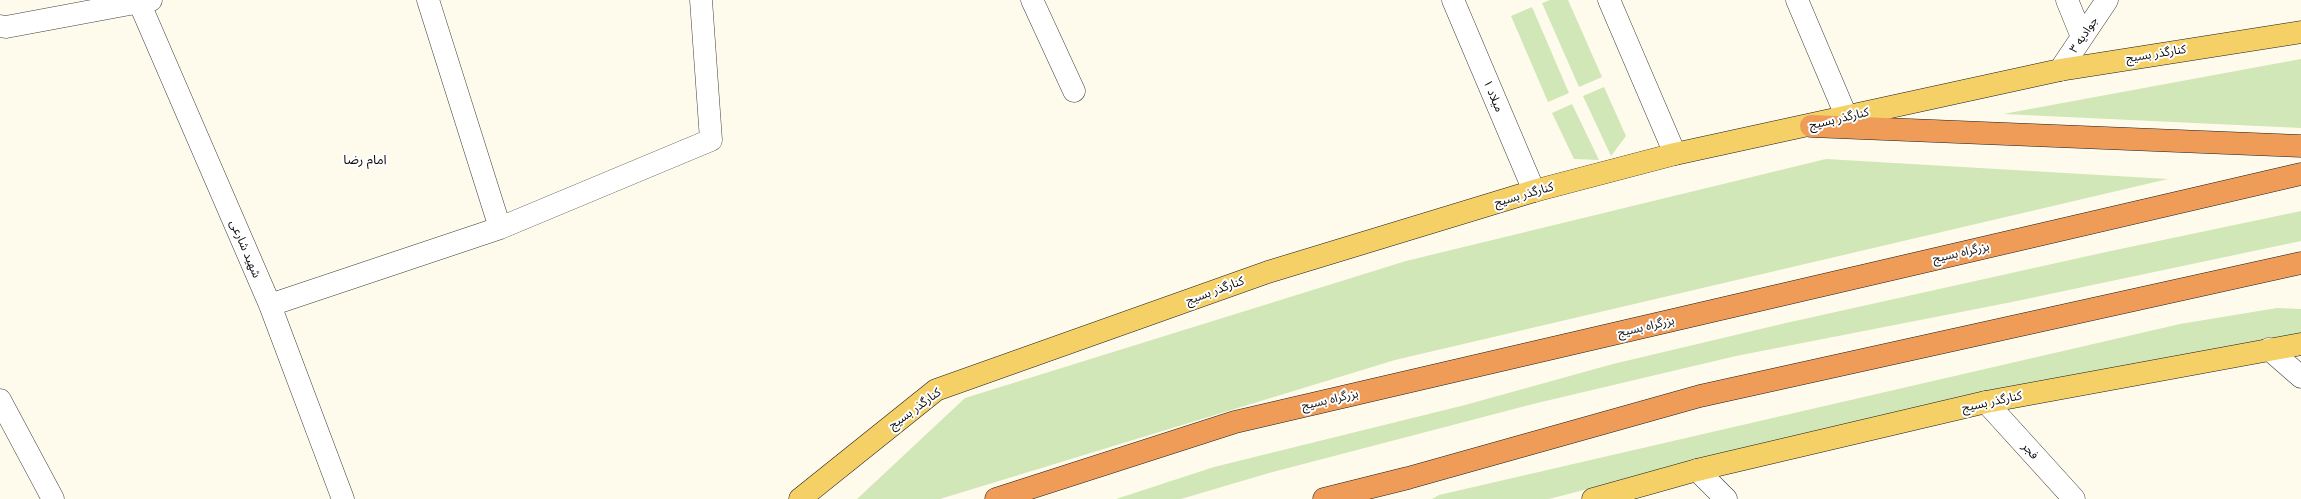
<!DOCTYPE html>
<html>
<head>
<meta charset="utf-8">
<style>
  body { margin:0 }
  canvas { display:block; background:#fefbec }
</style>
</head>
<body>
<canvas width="2301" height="499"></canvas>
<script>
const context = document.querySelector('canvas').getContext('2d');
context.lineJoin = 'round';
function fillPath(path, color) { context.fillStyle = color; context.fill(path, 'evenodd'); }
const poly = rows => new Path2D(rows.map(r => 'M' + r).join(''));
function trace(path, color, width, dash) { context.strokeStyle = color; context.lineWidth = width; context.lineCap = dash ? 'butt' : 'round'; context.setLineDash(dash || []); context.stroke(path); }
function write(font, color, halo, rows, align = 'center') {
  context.font = font + ' "Noto Serif","Noto Sans Arabic",serif'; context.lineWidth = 4; context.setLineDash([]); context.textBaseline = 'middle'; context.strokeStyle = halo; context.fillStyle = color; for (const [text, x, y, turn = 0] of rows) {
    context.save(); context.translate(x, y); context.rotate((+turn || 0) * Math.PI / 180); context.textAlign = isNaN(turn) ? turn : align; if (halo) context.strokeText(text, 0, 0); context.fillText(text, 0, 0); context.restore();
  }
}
fillPath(poly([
  [1550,0,1568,0,1602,77,1579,87,1542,3],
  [1532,7,1569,93,1548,102,1511,16],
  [2301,59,2301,128,2003,114],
  [1604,87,1626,136,1611,156,1583,96],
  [1572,104,1599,160,1574,159,1552,113],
  [1826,159,2168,179,1395,360,940,499,857,499,965,398,1406,261],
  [2301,211,2301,241,2012,302,1736,356,1533,404,1269,473,1181,499,1116,499,1214,467,1465,405,1613,364,1786,323,2106,252],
  [2277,308,2301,309,2301,335,1630,478,1549,499,1432,499,1439,495,2180,324]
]), '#d1e7b7');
const minor = poly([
  [428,0,500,228],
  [1032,0,1074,91],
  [1453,0,1534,191],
  [1609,0,1675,154],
  [1797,0,1847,118],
  [2067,0,2082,37],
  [139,2,270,305,343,499],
  [0,26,6,27,151,0],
  [2060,70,2107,0],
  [270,305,500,228,711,140,701,0],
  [2269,349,2301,377],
  [0,400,53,499],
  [1986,402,2074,499],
  [1697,470,1726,499]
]);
const major = poly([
  [800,499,936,390,1268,272,1534,191,1675,154,2060,70,2301,32],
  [1593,499,1697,470,1986,402,2301,344]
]);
const highway = poly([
  [1811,126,2301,146],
  [996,499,1235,422,2301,174],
  [1324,499,1408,478,1700,396,2301,263]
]);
trace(minor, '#3f3f3f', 23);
trace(major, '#1d1d1d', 23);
trace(highway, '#1d1d1d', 23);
trace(minor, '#fff', 22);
trace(major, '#f5d066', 22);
trace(highway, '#f09c59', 22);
write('12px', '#0c0c0c', '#fff', [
  ["جوادیه ۳",2084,35,-56],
  ["کنارگذر بسیج",2156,54,-9],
  ["میلاد ۱",1493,96,67],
  ["کنارگذر بسیج",1839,119,-13],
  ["کنارگذر بسیج",1524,195,-16],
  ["شهید شارعی",245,249,67],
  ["بزرگراه بسیج",1961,253,-13],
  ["کنارگذر بسیج",1215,291,-20],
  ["بزرگراه بسیج",1646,327,-13],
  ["بزرگراه بسیج",1330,400,-13],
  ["کنارگذر بسیج",1992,402,-12],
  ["کنارگذر بسیج",915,409,-36],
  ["فجر",2030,451,48]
]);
write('13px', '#0c0c0c', '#fff', [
  ["امام رضا",365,160]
]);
</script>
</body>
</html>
